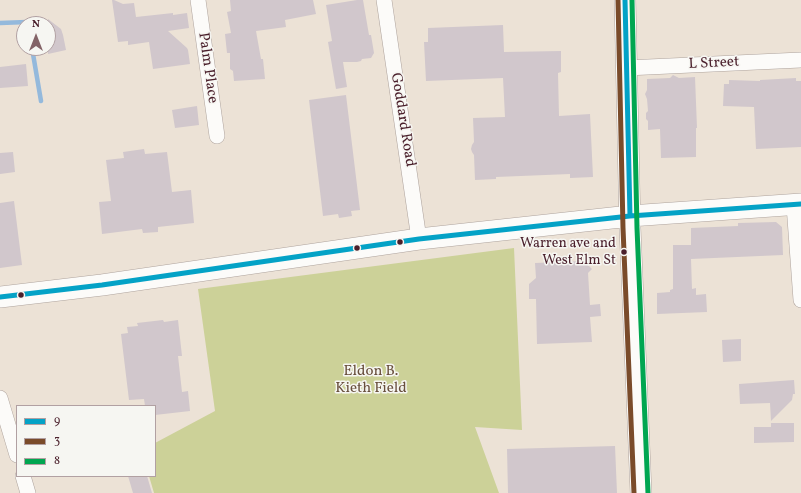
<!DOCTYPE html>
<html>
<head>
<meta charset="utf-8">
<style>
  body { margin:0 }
  #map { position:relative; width:801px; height:493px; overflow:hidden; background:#ece2d6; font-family:Vollkorn,serif }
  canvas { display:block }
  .legend { position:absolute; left:16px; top:405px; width:140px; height:72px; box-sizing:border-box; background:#f6f6f2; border:1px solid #b1a0a2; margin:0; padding:5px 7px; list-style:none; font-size:12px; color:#4a1f2b }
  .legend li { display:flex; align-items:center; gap:8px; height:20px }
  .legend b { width:20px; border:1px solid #b1a0a2 }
  .north { position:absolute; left:16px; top:16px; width:40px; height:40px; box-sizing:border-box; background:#f6f6f2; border:1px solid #b1a0a2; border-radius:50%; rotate:0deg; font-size:11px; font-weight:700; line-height:16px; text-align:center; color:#4a1f2b }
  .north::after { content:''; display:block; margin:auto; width:14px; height:18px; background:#836367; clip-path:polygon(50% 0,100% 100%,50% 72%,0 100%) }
</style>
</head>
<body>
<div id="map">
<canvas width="801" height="493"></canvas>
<ul class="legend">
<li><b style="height:5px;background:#04a2c6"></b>9</li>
<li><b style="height:5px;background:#7a4b2a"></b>3</li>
<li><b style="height:5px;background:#00a651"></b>8</li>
</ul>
<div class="north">N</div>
</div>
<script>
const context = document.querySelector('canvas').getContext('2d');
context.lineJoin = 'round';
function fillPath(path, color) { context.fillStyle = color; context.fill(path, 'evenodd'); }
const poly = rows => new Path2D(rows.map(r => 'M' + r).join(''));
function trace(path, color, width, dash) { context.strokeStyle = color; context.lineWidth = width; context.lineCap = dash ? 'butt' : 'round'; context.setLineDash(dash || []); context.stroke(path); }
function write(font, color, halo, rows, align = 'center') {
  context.font = font + ' Vollkorn,serif'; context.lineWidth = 3; context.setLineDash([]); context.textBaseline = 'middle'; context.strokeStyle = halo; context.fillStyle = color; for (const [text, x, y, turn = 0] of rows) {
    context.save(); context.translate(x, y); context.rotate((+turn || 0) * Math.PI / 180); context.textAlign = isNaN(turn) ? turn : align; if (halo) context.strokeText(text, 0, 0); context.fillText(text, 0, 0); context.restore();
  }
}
fillPath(poly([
  [514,248,522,430,475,427,499,493,154,493,149,476,155,476,155,443,215,411,198,289]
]), '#ccd198');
trace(poly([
  [0,23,27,22,28,24],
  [32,48,41,101]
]), '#94b9dc', 4.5);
fillPath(poly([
  [112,0,114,0,123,4,134,3,136,17,173,13,173,15,187,13,189,28,168,31,187,48,188,50,190,64,153,69,149,42,128,45,128,41,118,42],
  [230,0,313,0,316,14,285,20,286,27,256,31,261,59,263,59,265,79,234,81,233,71,230,69,230,53,227,53,225,34,231,33,227,12,231,11],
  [357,0,363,0,369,35,371,35,374,53,371,58,362,59,361,61,357,62,343,62,347,87,336,89,328,42,332,41,326,5],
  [48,19,61,29,63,35,66,50,48,54],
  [503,25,504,52,561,51,561,72,558,73,559,116,590,114,593,177,570,178,570,174,496,177,496,179,475,180,474,155,472,152,471,149,472,145,474,142,473,118,505,117,503,78,426,81,424,42,428,42,428,28],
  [26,64,28,86,0,88,0,67],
  [673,75,679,78,695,77,697,128,696,128,696,157,661,158,660,129,648,130,648,121,646,119,646,113,648,111,647,99,645,94,647,90,647,79,670,78],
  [796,78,796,81,801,81,801,147,756,149,754,107,723,106,724,84,729,84,729,80,760,81,760,80],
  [346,95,360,210,351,211,352,216,339,218,338,214,323,216,309,100],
  [197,106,199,125,175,128,172,110],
  [144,149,145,154,167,152,172,192,191,190,194,223,158,227,158,232,143,233,142,229,102,234,99,202,111,201,106,160,124,158,123,152],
  [13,152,15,172,0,174,0,153],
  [14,201,22,265,0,268,0,203],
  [776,222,782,227,783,255,691,259,692,289,696,288,696,295,706,294,707,312,657,314,657,293,670,292,670,290,673,289,673,245,691,245,691,228,738,226,738,223],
  [584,261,592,269,588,273,590,305,600,304,601,316,590,317,592,342,537,344,536,299,529,299,529,284,536,278,535,263],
  [163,320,164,322,178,320,182,356,178,356,182,392,188,391,190,411,155,415,155,406,145,406,144,399,129,400,121,334,128,333,127,327,138,326,137,323],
  [741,339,741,361,723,362,722,340],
  [794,380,795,394,793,394,792,400,771,421,770,403,740,404,739,384],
  [771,423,794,423,794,442,754,443,754,427,771,427],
  [615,446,617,493,508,493,507,449],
  [128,476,147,476,152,493,133,493]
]), '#d1c7cc');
const street = poly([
  [198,0,217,136],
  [384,0,419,239],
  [626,68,801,60],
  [794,205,801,300],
  [0,398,17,455],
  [23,476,28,493]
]);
const secondary = poly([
  [625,0,630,228,641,493],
  [0,297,102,285,419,239,630,216,801,204]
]);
trace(street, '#aea39d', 16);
trace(secondary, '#aea39d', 22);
trace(street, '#fcfbf9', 15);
trace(secondary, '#fcfbf9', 21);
trace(poly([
  [625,0,630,216],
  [0,297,102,285,419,239,630,216,801,204]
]), '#04a2c6', 5);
trace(poly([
  [618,0,623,228,634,493]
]), '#7a4b2a', 5);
trace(poly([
  [632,0,637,228,648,493]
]), '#00a651', 5);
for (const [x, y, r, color] of [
  [400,242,3.5,"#4a1f2b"],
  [357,248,3.5,"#4a1f2b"],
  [624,252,3.5,"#4a1f2b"],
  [21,295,3.5,"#4a1f2b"]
]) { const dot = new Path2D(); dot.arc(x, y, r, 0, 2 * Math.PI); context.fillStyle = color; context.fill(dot); trace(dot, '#f6f6f2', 1.5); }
write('14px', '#4a1f2b', '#f6f6f2', [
  ["Warren ave and",616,244],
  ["West Elm St",616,261]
], 'right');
write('15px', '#4a1f2b', '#f6f6f2', [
  ["L Street",714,64,-3],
  ["Palm Place",207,68,82],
  ["Goddard Road",402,120,81]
]);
write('15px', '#69503d', '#f6f6f2', [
  ["Eldon B.",371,372],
  ["Kieth Field",371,389]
]);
</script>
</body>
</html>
